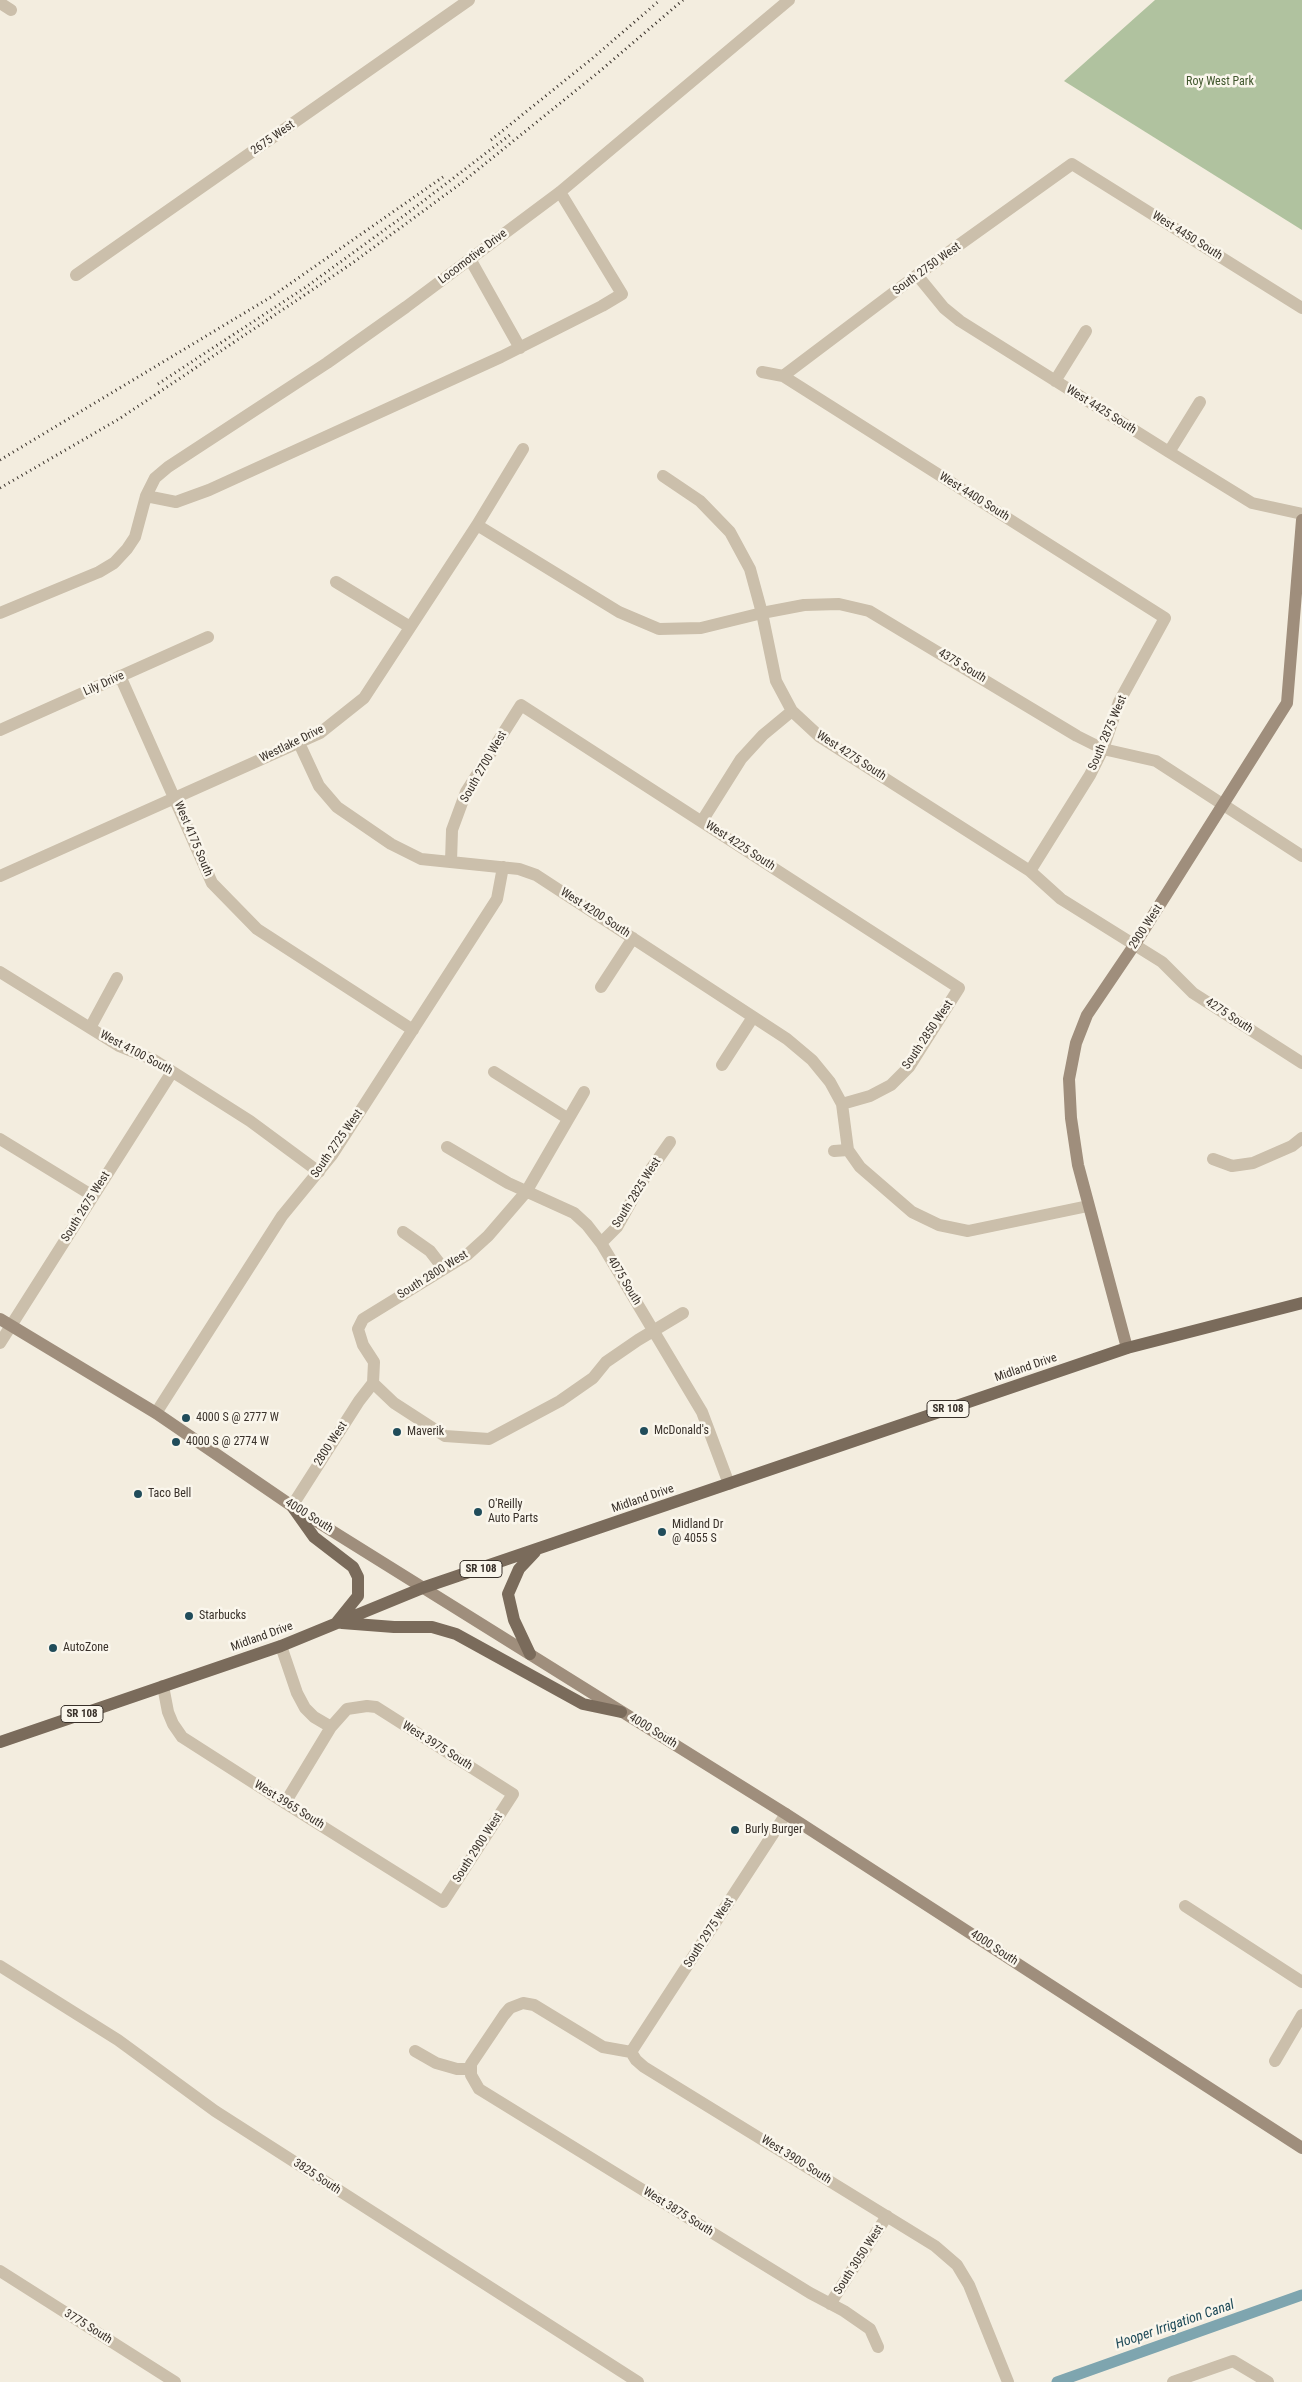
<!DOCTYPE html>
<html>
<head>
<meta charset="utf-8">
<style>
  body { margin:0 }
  canvas { display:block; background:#f3eddf }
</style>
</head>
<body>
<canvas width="1302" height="2382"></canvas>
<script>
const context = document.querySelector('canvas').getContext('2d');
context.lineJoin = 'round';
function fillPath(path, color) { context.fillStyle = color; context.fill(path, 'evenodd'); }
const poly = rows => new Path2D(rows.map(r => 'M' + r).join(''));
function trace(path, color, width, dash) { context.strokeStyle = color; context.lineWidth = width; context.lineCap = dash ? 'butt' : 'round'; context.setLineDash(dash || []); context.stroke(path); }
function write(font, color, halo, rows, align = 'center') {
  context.font = font + ' "Roboto Condensed",sans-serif'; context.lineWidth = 5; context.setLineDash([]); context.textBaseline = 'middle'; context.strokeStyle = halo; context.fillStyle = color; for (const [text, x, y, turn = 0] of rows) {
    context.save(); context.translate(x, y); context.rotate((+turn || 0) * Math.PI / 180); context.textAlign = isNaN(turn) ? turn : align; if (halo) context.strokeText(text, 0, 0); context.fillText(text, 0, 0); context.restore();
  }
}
fillPath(poly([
  [1155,0,1302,0,1302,230,1064,81]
]), '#b0c29f');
trace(poly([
  [1057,2382,1302,2295]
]), '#7ea5af', 11);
trace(poly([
  [0,3,11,10],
  [470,259,520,348],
  [76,275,469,0],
  [917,275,944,308,960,321,1169,452,1252,503,1302,514],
  [762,372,783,376,1165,618,1119,702,1103,749,1090,775,1030,871],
  [783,376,917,275,1072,164,1302,308],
  [1055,381,1086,331],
  [1169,452,1200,402],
  [663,476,700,501,730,532,750,569,762,613,804,605,839,604,869,611,1077,736,1103,749,1156,761,1302,856],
  [146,496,155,478,168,467,327,363,406,307,560,192,789,0],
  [477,525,619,612,659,629,701,628,762,613,776,681,792,711,820,737,1030,871,1061,899,1162,962,1193,993,1302,1063],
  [336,582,410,627],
  [0,613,99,572,114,563,127,549,135,537,146,496,176,502,209,490,501,357,602,306,622,294,560,192],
  [120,676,212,883,257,929,413,1030],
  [0,730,208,637],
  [299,743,319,786,337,807,391,844,421,859,519,869,536,875,787,1039,812,1060,830,1082,842,1104,848,1150,860,1167,912,1212,939,1225,968,1231,1088,1206],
  [702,821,741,759,763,735,792,711],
  [451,862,452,830,466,792,521,705,959,988,909,1067,891,1085,870,1096,842,1104],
  [0,876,320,733,364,698,477,525,523,449],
  [0,972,119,1046,154,1060,250,1121,319,1172],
  [601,987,633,938],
  [90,1028,117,978],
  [722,1065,753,1017],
  [494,1072,567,1118],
  [0,1139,93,1196],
  [447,1147,508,1183,574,1213,587,1225,601,1243,702,1412,729,1484],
  [834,1151,848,1150],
  [1213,1159,1232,1166,1253,1163,1292,1146,1302,1138],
  [403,1232,430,1251,443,1268],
  [601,1243,617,1227,644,1179,670,1142],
  [0,1343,172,1072],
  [373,1383,374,1362,363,1345,358,1329,363,1319,467,1255,488,1236,526,1192,584,1092],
  [373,1383,394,1403,445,1436,489,1439,560,1401,593,1378,606,1362,638,1340,683,1313],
  [156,1413,282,1216,332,1155,497,899,503,867],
  [292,1506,359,1401,373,1383],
  [281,1646,297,1693,305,1708,314,1717,331,1727],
  [163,1686,168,1712,173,1724,182,1737,285,1803,443,1902,513,1794,376,1707,367,1706,347,1709,331,1727,285,1803],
  [1185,1906,1302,1982],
  [0,1966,118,2040,215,2111,638,2382],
  [415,2051,436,2063,457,2069,470,2069],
  [631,2052,603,2047,534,2005,523,2003,510,2008,504,2015,471,2064,471,2075,479,2089,810,2293,844,2311,870,2329,878,2347],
  [631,2052,636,2060,644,2067,935,2246,957,2265,969,2285,1008,2382],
  [631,2052,786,1814],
  [1275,2061,1302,2015],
  [0,2271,175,2382],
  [830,2304,887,2216],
  [1173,2382,1233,2361,1268,2382]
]), '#cbbfab', 12);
trace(poly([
  [0,1319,156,1413,292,1506,786,1814,1302,2148],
  [1127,1348,1078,1165,1071,1118,1069,1079,1076,1043,1087,1015,1135,944,1287,703,1302,520]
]), '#9f8e7c', 12);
trace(poly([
  [292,1506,314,1537,353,1567,358,1577,358,1596,337,1622],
  [342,1623,394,1627,432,1627,456,1634,583,1704,621,1712],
  [530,1654,514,1620,508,1594,519,1569,535,1552],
  [0,1742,281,1646,425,1587,1127,1348,1302,1303]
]), '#7a6b5b', 12);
trace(poly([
  [491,140,594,57,660,0],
  [158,384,306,287,405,215,511,134],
  [0,460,271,297,443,177],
  [0,488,119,419,351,264,460,184,600,71,683,0]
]), '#39312a', 3, [1, 4]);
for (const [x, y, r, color] of [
  [186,1418,5,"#204c5a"],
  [644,1431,5,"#204c5a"],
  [397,1432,5,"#204c5a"],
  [176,1442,5,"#204c5a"],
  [138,1494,5,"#204c5a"],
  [478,1512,5,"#204c5a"],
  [662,1532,5,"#204c5a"],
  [189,1616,5,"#204c5a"],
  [53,1648,5,"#204c5a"],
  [735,1830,5,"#204c5a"]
]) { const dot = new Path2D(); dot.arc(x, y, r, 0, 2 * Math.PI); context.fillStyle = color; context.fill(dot); trace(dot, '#faf6ec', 2); }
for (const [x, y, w] of [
  [948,1409,42],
  [481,1569,42],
  [82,1714,42]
]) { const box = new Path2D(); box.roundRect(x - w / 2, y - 8.5, w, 17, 4); context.fillStyle = '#faf6ec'; context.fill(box); trace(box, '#39312a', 1); }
write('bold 11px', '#39312a', null, [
  ["SR 108",948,1409],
  ["SR 108",481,1569],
  ["SR 108",82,1714]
]);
write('12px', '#41572e', '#faf6ec', [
  ["Roy West Park",1220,82]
]);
write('12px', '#39312a', '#faf6ec', [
  ["2675 West",273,138,-35],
  ["West 4450 South",1187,236,32],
  ["Locomotive Drive",473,257,-37],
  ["South 2750 West",927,269,-36],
  ["West 4425 South",1101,410,32],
  ["West 4400 South",974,497,32],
  ["4375 South",962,666,31],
  ["Lily Drive",104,684,-24],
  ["South 2875 West",1108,733,-67],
  ["Westlake Drive",292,744,-26],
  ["West 4275 South",851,756,33],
  ["South 2700 West",484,767,-60],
  ["West 4175 South",193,839,67],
  ["West 4225 South",740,846,33],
  ["West 4200 South",595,913,33],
  ["2900 West",1146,927,-57],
  ["4275 South",1229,1016,33],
  ["South 2850 West",928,1035,-56],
  ["West 4100 South",136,1053,28],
  ["South 2725 West",337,1144,-55],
  ["South 2825 West",637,1193,-58],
  ["South 2675 West",86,1207,-58],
  ["South 2800 West",433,1275,-32],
  ["4075 South",624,1281,59],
  ["Midland Drive",1026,1368,-19],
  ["2800 West",331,1444,-57],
  ["Midland Drive",643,1499,-19],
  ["4000 South",309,1516,32],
  ["Midland Drive",262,1637,-20],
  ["4000 South",653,1731,32],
  ["West 3975 South",437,1746,32],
  ["West 3965 South",289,1805,32],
  ["South 2900 West",478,1848,-57],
  ["South 2975 West",709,1933,-57],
  ["4000 South",994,1948,33],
  ["West 3900 South",796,2160,32],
  ["3825 South",317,2177,33],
  ["West 3875 South",678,2212,32],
  ["South 3050 West",859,2260,-57],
  ["3775 South",88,2327,32]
]);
write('12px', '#39312a', '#faf6ec', [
  ["4000 S @ 2777 W",196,1418],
  ["McDonald's",654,1431],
  ["Maverik",407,1432],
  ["4000 S @ 2774 W",186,1442],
  ["Taco Bell",148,1494],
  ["O'Reilly",488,1505],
  ["Auto Parts",488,1519],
  ["Midland Dr",672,1525],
  ["@ 4055 S",672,1539],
  ["Starbucks",199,1616],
  ["AutoZone",63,1648],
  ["Burly Burger",745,1830]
], 'left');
write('italic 14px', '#204c5a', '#faf6ec', [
  ["Hooper Irrigation Canal",1175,2325,-19]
]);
</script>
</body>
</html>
